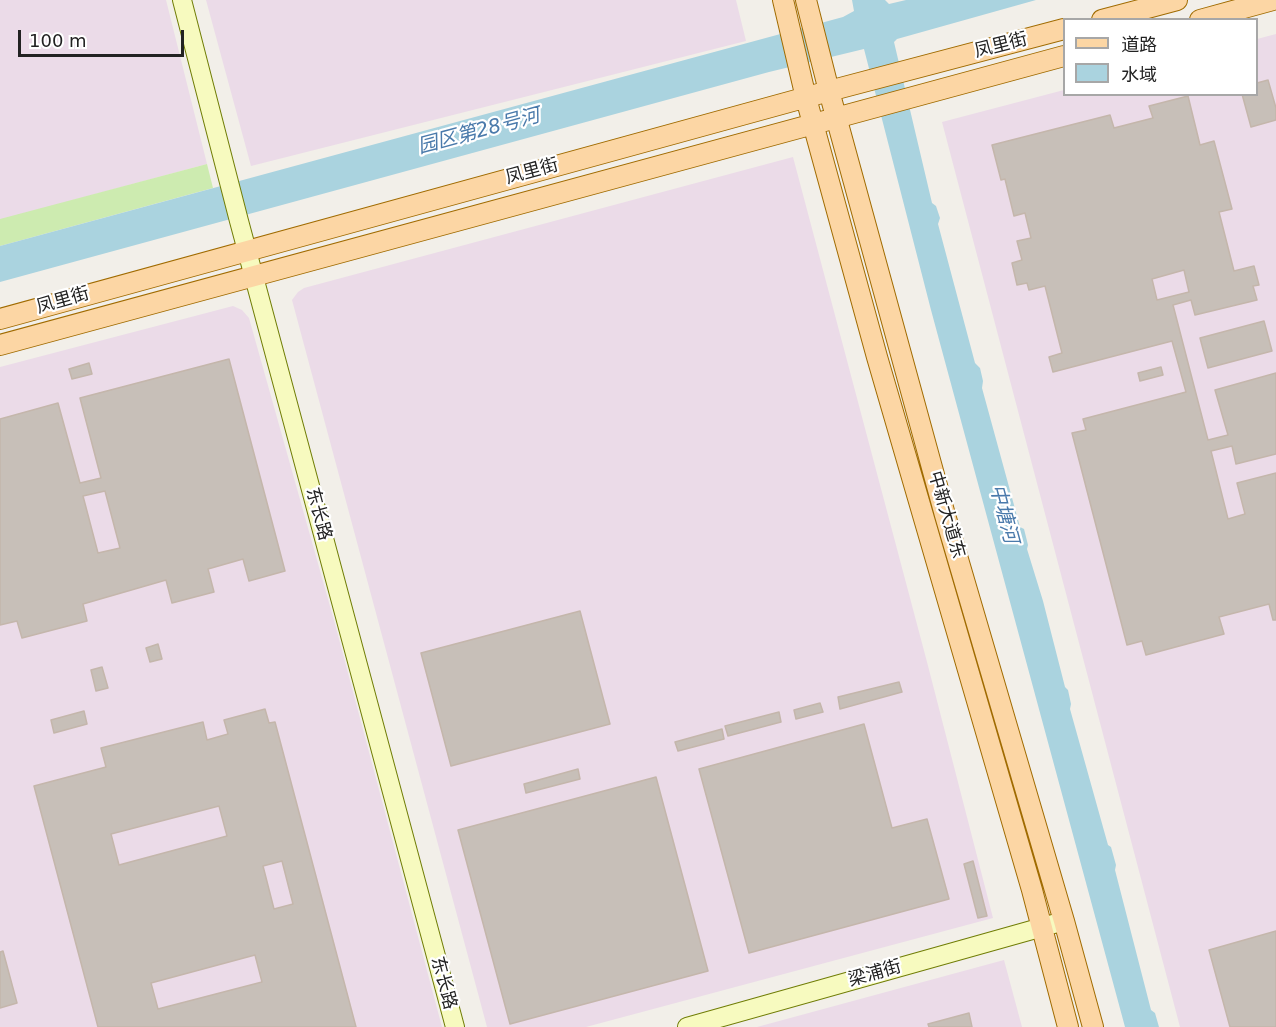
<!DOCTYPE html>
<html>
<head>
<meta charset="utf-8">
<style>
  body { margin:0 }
  #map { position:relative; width:1276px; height:1027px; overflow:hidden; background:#f2efe9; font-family:"DejaVu Sans","Noto Sans SC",sans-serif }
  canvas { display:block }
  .legend { position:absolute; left:1063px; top:18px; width:195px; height:78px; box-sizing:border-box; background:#fff; border:2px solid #a7a7a7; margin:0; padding:8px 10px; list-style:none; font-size:18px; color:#222 }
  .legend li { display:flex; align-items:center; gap:12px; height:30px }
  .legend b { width:30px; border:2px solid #a7a7a7 }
  .scale { position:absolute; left:18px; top:30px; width:166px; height:27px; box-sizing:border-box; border:3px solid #222; border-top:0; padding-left:8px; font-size:18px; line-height:21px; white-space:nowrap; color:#222; -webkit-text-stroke:4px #fff; paint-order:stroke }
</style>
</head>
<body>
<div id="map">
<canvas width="1276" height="1027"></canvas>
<ul class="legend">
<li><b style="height:8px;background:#fcd6a4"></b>道路</li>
<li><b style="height:16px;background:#aad3df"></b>水域</li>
</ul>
<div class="scale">100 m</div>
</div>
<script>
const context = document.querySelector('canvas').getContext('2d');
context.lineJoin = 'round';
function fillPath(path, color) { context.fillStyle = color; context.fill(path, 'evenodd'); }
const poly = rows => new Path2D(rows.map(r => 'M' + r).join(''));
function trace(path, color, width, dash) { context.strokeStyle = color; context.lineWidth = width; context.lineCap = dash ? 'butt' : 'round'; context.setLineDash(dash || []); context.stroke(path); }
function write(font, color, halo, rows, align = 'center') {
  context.font = font + ' "DejaVu Sans","Noto Sans SC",sans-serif'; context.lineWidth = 4.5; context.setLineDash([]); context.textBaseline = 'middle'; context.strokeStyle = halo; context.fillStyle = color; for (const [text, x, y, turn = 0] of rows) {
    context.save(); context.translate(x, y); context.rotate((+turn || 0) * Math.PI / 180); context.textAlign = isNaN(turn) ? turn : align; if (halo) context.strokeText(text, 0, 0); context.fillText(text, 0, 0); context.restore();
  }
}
fillPath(poly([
  [0,0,166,0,207,164,0,220],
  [206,0,736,0,746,41,251,166],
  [1276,34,1276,1027,1180,1027,942,122,1064,90,1064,94,1256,94,1257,39],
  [793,157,927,662,993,918,586,1027,487,1027,292,300,298,292,304,288],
  [233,306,242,310,249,318,335,624,442,1027,0,1027,0,367],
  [1004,960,1022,1027,757,1027]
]), '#ebdbe8');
fillPath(poly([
  [207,164,213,188,0,246,0,219]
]), '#cdebb0');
fillPath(poly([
  [852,0,885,0,889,4,906,0,1036,0,897,39,894,42,932,203,936,206,940,218,938,224,975,363,980,368,983,381,982,388,1020,527,1024,529,1028,545,1027,549,1043,601,1065,687,1068,690,1071,704,1070,709,1108,845,1111,847,1116,865,1115,870,1151,1010,1155,1013,1159,1027,1125,1027,931,310,864,49,769,72,0,282,0,246,843,17,854,11]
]), '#aad3df');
const building = poly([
  [1268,80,1276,108,1276,120,1251,127,1242,94,1257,94,1257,83,1268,80],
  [1188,96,1200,145,1214,141,1232,209,1219,212,1234,271,1254,266,1259,285,1253,286,1257,300,1195,315,1191,300,1173,305,1208,440,1228,435,1215,390,1276,373,1276,454,1236,464,1232,446,1211,451,1228,519,1245,514,1237,483,1276,473,1276,620,1273,620,1269,604,1219,617,1224,634,1146,655,1142,641,1127,645,1072,433,1086,430,1083,419,1186,392,1172,341,1053,372,1049,357,1062,353,1045,286,1029,290,1027,283,1017,285,1012,263,1022,260,1017,241,1031,238,1025,213,1014,216,1005,179,1001,180,992,145,1110,115,1114,128,1153,118,1149,106,1188,96],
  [1184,270,1189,292,1157,300,1152,279,1184,270],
  [1264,321,1272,351,1208,368,1200,338,1264,321],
  [229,359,285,571,249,581,243,559,208,569,214,592,172,603,166,580,83,604,87,621,22,638,17,621,0,625,0,419,58,403,80,483,101,478,80,398,229,359],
  [105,491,120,548,98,553,83,496,105,491],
  [89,363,92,374,72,379,69,369,89,363],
  [1161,367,1163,375,1140,381,1138,373,1161,367],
  [580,611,610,724,451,766,421,653,580,611],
  [158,644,162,659,150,662,146,648,158,644],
  [102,667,108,688,96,691,91,670,102,667],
  [899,682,902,692,840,709,838,697,899,682],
  [820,703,823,712,796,719,794,710,820,703],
  [265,709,269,723,275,722,356,1027,98,1027,34,786,106,767,101,748,203,722,207,740,228,734,224,720,265,709],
  [219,806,227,836,119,865,111,834,219,806],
  [282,861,293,904,274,909,263,866,282,861],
  [255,955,262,982,158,1009,151,983,255,955],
  [84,711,87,724,54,733,51,720,84,711],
  [779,712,781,722,728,736,725,726,779,712],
  [864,724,892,828,927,819,949,899,749,953,699,769,864,724],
  [722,729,724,739,678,751,675,742,722,729],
  [578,769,580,779,526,793,524,784,578,769],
  [656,777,708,971,510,1024,458,830,656,777],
  [973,861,987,916,978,918,964,864,973,861],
  [1276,931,1276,1027,1230,1027,1209,950,1276,931],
  [3,951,17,1003,0,1008,0,952,3,951],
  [969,1013,972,1027,929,1027,928,1024,969,1013]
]);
fillPath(building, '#c7bfb8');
trace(building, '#c4b6ab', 1.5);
const secondary = poly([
  [182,0,239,221,455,1027],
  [687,1027,1064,921]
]);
const primary = poly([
  [783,0,806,98,877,357,1032,890,1068,1027],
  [806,0,829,91,945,515,1064,921,1093,1027],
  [1102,20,1177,0],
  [1200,20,1273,0],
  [0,319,829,91,1064,29],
  [0,345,1064,56]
]);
trace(secondary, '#707d05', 20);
trace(primary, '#a06b00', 22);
trace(secondary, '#f7fabf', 18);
trace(primary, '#fcd6a4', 20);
write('18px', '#222', '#fff', [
  ["凤里街",1001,46,-14],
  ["凤里街",532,172,-15],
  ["凤里街",63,301,-16],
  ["东长路",318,514,75],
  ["中新大道东",946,515,74],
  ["梁浦街",875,974,-16],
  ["东长路",443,983,75]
]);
write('italic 20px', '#4a7aab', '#fff', [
  ["园区第28号河",479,132,-15],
  ["中塘河",1003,514,75]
]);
</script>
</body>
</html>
